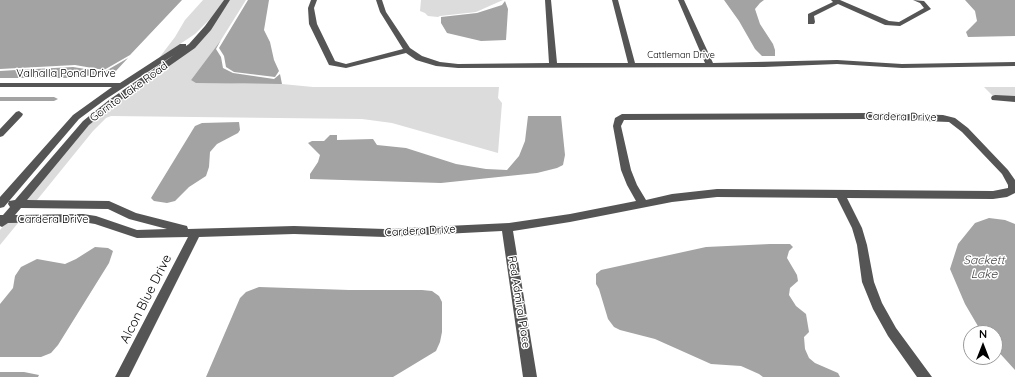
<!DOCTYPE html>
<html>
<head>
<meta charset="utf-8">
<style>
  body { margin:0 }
  #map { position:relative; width:1015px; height:377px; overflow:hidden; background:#fff; font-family:Quicksand,sans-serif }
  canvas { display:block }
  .north { position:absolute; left:963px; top:325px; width:40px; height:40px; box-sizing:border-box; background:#fff; border:1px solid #999; border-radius:50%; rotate:0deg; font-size:11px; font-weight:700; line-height:16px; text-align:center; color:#000 }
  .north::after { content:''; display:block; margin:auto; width:14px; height:18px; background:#000; clip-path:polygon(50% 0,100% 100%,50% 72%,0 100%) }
</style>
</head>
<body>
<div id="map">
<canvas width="1015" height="377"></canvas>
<div class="north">N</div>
</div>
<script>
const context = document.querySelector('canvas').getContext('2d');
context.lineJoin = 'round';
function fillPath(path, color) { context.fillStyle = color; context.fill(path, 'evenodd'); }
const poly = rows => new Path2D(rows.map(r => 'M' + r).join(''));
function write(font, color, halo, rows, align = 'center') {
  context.font = font + ' Quicksand,sans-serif'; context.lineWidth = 3; context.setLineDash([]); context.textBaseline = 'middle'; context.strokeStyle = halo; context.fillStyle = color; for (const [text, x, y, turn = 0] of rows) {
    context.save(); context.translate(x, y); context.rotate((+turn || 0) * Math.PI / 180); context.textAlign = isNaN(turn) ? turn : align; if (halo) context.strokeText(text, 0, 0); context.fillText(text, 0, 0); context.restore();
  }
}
fillPath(poly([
  [203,0,224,0,211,18,195,34,159,58,175,37,185,20],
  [230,0,246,0,221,40,191,80,244,84,282,84,313,87,499,87,498,98,502,103,498,153,392,123,362,119,111,116,106,118,93,131,37,200,25,200,78,136,101,113,164,69,217,18],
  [421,0,503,0,476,12,440,16,438,17,428,16,425,13,420,11],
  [984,87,1015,87,1015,96,993,96],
  [6,223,18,223,0,245,0,230]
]), '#dcdcdc');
fillPath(poly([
  [0,0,182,0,130,55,104,70,75,65,0,69],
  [248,0,269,0,264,30,270,42,274,60,279,71,275,77,234,72,226,67,224,56,219,48],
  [724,0,764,0,760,3,755,9,760,24,773,44,775,50,775,56,762,56,755,49,739,21],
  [965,0,1015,0,1015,36,968,37,966,32,977,21,975,11],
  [505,1,508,9,506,40,481,41,447,33,441,23,441,17,477,13,502,5],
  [221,40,216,49,221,57,223,68,233,73,274,79,280,74,282,84,196,83,191,80],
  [128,58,114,73,66,78,0,78,0,71,16,70,73,67,104,72],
  [528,116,561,116,565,155,563,165,557,168,537,173,441,183,310,179,310,174,318,162,320,155,308,143,312,141,324,141,330,135,337,135,337,140,373,139,377,145,406,148,456,164,486,169,507,170,519,156,525,141],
  [239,122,240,130,238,133,217,144,210,152,209,167,206,176,189,187,175,201,167,203,154,201,151,198,195,126,202,123],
  [989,218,1005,220,1015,224,1015,370,995,348,995,333,982,333,965,304,950,269,958,244,975,223],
  [770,244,790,244,793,247,789,251,787,258,797,275,798,281,790,288,789,295,796,306,806,314,809,332,804,337,805,349,809,358,815,363,838,373,840,377,763,377,759,374,741,366,711,364,655,339,620,330,614,327,608,319,599,289,596,284,596,274,601,270,706,247],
  [95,247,108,248,113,251,109,263,58,345,51,353,41,357,0,357,0,304,13,288,15,276,21,267,37,259,65,264,76,259],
  [259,287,349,290,422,290,432,291,439,296,442,302,442,332,440,342,436,351,393,377,206,377,240,298,246,292],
  [0,372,24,372,39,375,38,377,0,377]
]), '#a3a3a3');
fillPath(poly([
  [0,97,54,97,58,99,54,101,0,101,0,97]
]), '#a3a3a3');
fillPath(poly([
  [224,0,230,0,211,30,195,48,115,104,89,125,27,200,109,201,136,213,183,225,187,226,188,229,294,226,385,229,509,223,570,214,636,201,627,185,621,170,613,126,615,118,622,114,870,113,943,115,955,118,968,128,1008,170,1015,180,1015,193,1007,197,993,199,847,198,862,228,867,245,874,282,882,303,896,328,932,377,917,377,888,336,873,309,862,282,857,245,852,228,837,198,717,197,672,202,570,222,513,231,537,377,523,377,502,231,385,237,294,234,199,237,129,377,115,377,188,237,137,238,95,224,83,222,8,223,2,227,0,226,0,215,3,215,10,207,8,204,9,201,15,200,83,121,109,100,174,55,106,99,79,119,4,207,0,208,0,197,73,115,112,87,0,87,0,83,120,83,180,44,186,44,186,46,189,44,205,26,224,0],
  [870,119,949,122,962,132,1002,174,1008,185,1008,188,993,191,717,189,672,194,646,200,637,185,631,170,621,126,624,120,870,119],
  [21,208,108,209,129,219,167,229,137,230,96,216,83,214,15,215,21,208],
  [311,0,317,0,314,8,317,24,335,61,346,64,403,49,380,12,376,0,382,0,386,12,410,48,422,56,440,62,458,64,549,63,545,0,551,0,557,63,628,63,612,0,618,0,635,63,705,63,678,0,684,0,713,63,837,60,902,64,1015,62,1015,66,902,68,837,64,764,67,458,68,436,66,416,60,406,53,346,68,329,65,328,63,309,24,308,8,311,0],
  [831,0,840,0,889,21,899,22,924,8,920,3,913,0,924,1,931,9,900,26,885,25,838,4,814,16,815,22,814,24,808,24,808,14,833,2,831,0],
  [995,95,1015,96,1015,102,992,100,991,98,992,96,995,95],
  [19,111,23,114,22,116,3,136,0,137,0,129,16,112,19,111]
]), '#555');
write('9px', '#000', '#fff', [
  ["Cattleman Drive",681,55]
]);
write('11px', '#000', '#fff', [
  ["Valhalla Pond Drive",66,74],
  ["Gornto Lake Road",129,92,-36],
  ["Cardera Drive",901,117,1],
  ["Cardera Drive",53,220],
  ["Cardera Drive",420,231,-3],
  ["Red Admiral Place",519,302,81]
]);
write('italic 12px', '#444', '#fff', [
  ["Sackett",984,260],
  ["Lake",984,274]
]);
write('13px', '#000', '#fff', [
  ["Alcon Blue Drive",146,299,-63]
]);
</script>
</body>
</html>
